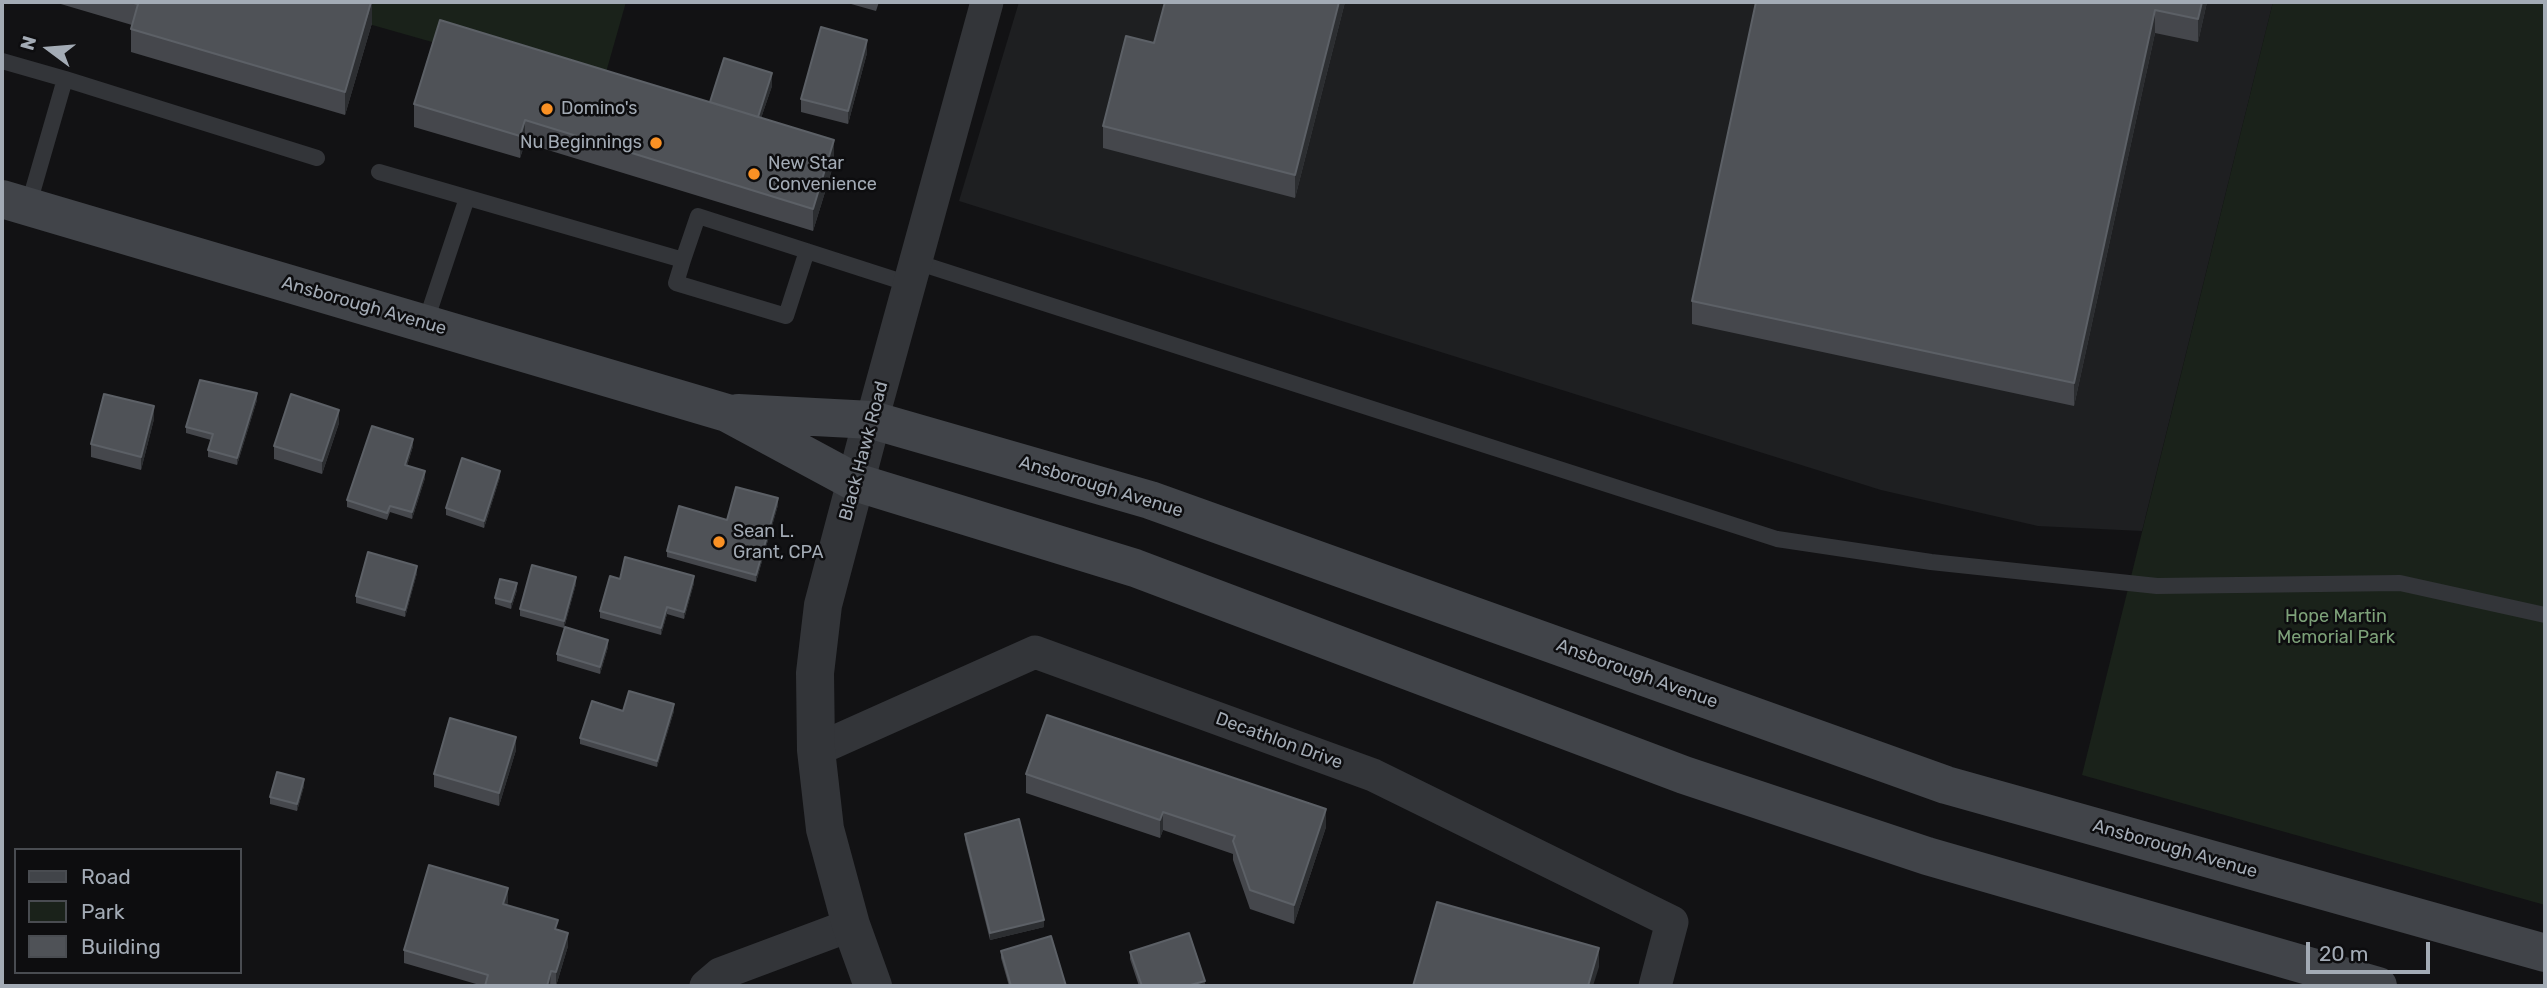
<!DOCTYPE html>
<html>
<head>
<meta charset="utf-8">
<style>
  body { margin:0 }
  #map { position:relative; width:2547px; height:988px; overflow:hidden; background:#121214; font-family:Rubik,sans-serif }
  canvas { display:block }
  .frame { position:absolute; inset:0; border:4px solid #a3abb5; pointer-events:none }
  .legend { position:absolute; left:14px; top:848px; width:228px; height:126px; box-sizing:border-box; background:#0d0d0f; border:2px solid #494c51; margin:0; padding:9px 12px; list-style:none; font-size:21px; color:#a3abb5 }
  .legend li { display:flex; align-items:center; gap:14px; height:35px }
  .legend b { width:35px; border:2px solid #494c51 }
  .north { position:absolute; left:14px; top:14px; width:70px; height:70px; -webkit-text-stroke:5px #0d0d0f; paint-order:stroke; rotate:286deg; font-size:19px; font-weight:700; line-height:28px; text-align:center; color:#a3abb5 }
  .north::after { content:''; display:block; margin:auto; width:24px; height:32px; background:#a3abb5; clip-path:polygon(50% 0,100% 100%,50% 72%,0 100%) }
  .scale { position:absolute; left:2306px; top:942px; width:124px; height:32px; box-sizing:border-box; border:4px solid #a3abb5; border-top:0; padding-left:9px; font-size:21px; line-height:24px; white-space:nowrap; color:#a3abb5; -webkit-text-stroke:5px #0d0d0f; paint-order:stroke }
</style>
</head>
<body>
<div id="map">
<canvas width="2547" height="988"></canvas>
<div class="frame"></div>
<ul class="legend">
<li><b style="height:9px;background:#414449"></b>Road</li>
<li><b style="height:19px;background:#1a221a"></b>Park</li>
<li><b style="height:19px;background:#4f5257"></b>Building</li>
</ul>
<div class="north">N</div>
<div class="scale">20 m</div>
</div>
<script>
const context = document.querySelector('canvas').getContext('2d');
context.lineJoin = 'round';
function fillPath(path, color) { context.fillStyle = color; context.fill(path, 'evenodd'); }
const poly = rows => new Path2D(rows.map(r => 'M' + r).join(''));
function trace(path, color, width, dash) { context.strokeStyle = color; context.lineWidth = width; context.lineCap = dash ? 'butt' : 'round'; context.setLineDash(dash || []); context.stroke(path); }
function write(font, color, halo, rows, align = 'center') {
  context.font = font + ' Rubik,sans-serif'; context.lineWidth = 5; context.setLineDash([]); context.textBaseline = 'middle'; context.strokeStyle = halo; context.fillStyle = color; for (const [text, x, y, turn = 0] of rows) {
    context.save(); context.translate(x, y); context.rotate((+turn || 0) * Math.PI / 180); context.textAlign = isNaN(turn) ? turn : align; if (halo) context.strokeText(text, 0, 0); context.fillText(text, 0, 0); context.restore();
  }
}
fillPath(poly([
  [1019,2,2273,2,2142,531,2038,526,1881,490,959,201]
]), '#1e1f21');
fillPath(poly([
  [310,2,626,2,601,90,309,7],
  [2273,2,2545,2,2545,905,2082,775]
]), '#1a221a');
trace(poly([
  [2,61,65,79,28,207],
  [65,79,317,158],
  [379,172,683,260,698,216,909,284],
  [683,260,676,283,786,316,807,251],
  [916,262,1777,539,1931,562,2157,586,2400,583,2545,615],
  [425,324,467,198]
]), '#333539', 16);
trace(poly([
  [872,420,987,2],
  [816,750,1035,652,1373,775,1672,922,1655,986],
  [706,986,720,974,851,925]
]), '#333539', 33);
trace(poly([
  [872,420,823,605,815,673,816,750,825,829,851,925,873,986]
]), '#333539', 38);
trace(poly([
  [2,199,727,413,855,482,1135,568,1684,775,1927,856,2378,986],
  [738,413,872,420,1150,500,1946,785,2545,953]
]), '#414449', 38);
fillPath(poly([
  [54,2,372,2,372,23,345,115,131,52,131,29,132,25],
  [844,2,879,2,876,11],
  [1165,2,1345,2,1295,198,1103,148,1103,126,1154,43],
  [1756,2,2207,2,2198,42,2155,33,2074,406,1692,324,1692,301],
  [867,53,848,124,801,112,801,99],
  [772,86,761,118,834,163,813,231,525,143,520,158,414,127,414,104,710,102],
  [257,400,237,465,208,457,208,450,211,440,186,433,186,427],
  [154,419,141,470,91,457,91,444],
  [339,423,322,474,274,459,274,446],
  [413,446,407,466,425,478,412,519,390,512,387,520,347,507,347,500],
  [500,477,484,528,446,515,446,508],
  [778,505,756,582,667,557,667,551,727,520],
  [417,573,405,617,356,603,356,596],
  [620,579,694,583,684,619,667,614,661,635,600,618,600,611],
  [576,584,564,628,520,616,520,609],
  [517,590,511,609,495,604,495,598],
  [608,647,600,674,557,661,557,654],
  [623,711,674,711,657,767,580,744,580,738],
  [516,750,499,806,434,787,434,774],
  [1026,774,1326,827,1294,924,1250,909,1233,860,1233,854,1163,830,1160,838,1026,793],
  [304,786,297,811,270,804,270,797],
  [965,834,1044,927,990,940,965,840],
  [508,901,507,905,558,930,568,946,556,986,551,984,550,986,483,986,404,963,404,950],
  [1001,951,1066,986,1009,986,1001,958],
  [1130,952,1205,986,1139,986,1130,959]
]), '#45474c');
fillPath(poly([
  [372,2,372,23,345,115,345,92],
  [1339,2,1345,2,1295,198,1295,175],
  [2202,2,2207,2,2198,42,2198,19],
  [2155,10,2155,33,2074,406,2074,383],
  [867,40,867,53,848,124,848,111],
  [772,73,772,86,756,133,756,120],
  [525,120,525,143,520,158,520,136],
  [834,140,834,163,813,231,813,209],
  [257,393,257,400,237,465,237,458],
  [154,406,154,419,141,470,141,457],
  [339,410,339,423,322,474,322,461],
  [413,439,413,446,405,472,405,465],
  [425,471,425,478,412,519,412,512],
  [500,471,500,477,484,528,484,521],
  [778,498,778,505,756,582,756,575],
  [417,566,417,573,405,617,405,610],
  [694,576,694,583,684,619,684,612],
  [576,577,576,584,564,628,564,621],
  [517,583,517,590,511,609,511,602],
  [667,607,667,614,661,635,661,628],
  [608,640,608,647,600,674,600,667],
  [674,704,674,711,657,767,657,761],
  [516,737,516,750,499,806,499,793],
  [304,779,304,786,297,811,297,804],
  [1326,809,1326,827,1294,924,1294,905],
  [1163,812,1163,830,1160,838,1160,820],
  [508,888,508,901,503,917,503,904],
  [1044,920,1044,927,990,940,990,933],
  [568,933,568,946,556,986,556,972],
  [1599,948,1599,967,1593,986,1588,986],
  [551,971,550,986,547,986],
  [1205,981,1205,986,1187,986]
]), '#2c2e31');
const building = poly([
  [130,2,371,2,345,92,131,29,138,4,130,2],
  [1165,2,1339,2,1295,175,1103,126,1126,36,1154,43,1165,2],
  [1756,2,2202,2,2198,19,2155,10,2074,383,1692,301,1756,2],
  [440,20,834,140,813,209,525,120,520,136,414,104,440,20],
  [821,27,867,40,848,111,801,99,821,27],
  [724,58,772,73,758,117,710,102,724,58],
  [200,380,257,393,237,458,208,450,213,434,186,427,200,380],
  [104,394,154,406,141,457,91,444,104,394],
  [291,394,339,410,322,461,274,446,291,394],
  [372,426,413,439,405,465,425,471,412,512,390,506,387,513,347,500,372,426],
  [462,458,500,471,484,521,446,508,462,458],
  [736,487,778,498,756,575,667,551,679,506,727,520,736,487],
  [368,552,417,566,405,610,356,596,368,552],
  [625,557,694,576,684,612,667,607,661,628,600,611,610,576,620,579,625,557],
  [532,565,576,577,564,621,520,609,532,565],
  [500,579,517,583,511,602,495,598,500,579],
  [565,627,608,640,600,667,557,654,565,627],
  [629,691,674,704,657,761,580,738,592,701,623,711,629,691],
  [1047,715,1326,809,1294,905,1250,890,1233,841,1235,836,1163,812,1160,820,1026,774,1047,715],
  [450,718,516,737,499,793,434,774,450,718],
  [277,772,304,779,297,804,270,797,277,772],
  [1019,819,1044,920,990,933,965,834,1019,819],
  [429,865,508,888,503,904,558,920,555,929,568,933,556,972,551,971,547,986,485,986,488,975,404,950,429,865],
  [1437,902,1599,948,1588,986,1413,986,1437,902],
  [1189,933,1205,981,1187,986,1142,986,1130,952,1189,933],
  [1051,936,1066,986,1011,986,1001,951,1051,936]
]);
fillPath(building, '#4f5257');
trace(building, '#5c6066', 2);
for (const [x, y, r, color] of [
  [547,109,7,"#fa9124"],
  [656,143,7,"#fa9124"],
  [754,174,7,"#fa9124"],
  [719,542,7,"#fa9124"]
]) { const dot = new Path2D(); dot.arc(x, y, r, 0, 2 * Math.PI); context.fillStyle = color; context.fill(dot); trace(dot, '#0d0d0f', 2.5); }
write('18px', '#a3abb5', '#0d0d0f', [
  ["Domino's",561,109],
  ["Nu Beginnings",642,143,"right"],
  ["New Star",768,164],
  ["Convenience",768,185],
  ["Sean L.",733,532],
  ["Grant, CPA",733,553]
], 'left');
write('18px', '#a3abb5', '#0d0d0f', [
  ["Ansborough Avenue",364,306,16],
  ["Black Hawk Road",864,451,-75],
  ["Ansborough Avenue",1101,487,17],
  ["Ansborough Avenue",1637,674,20],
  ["Decathlon Drive",1279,741,20],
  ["Ansborough Avenue",2175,849,16]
]);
write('18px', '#7da179', '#0d0d0f', [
  ["Hope Martin",2336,617],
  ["Memorial Park",2336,638]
]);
</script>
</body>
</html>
